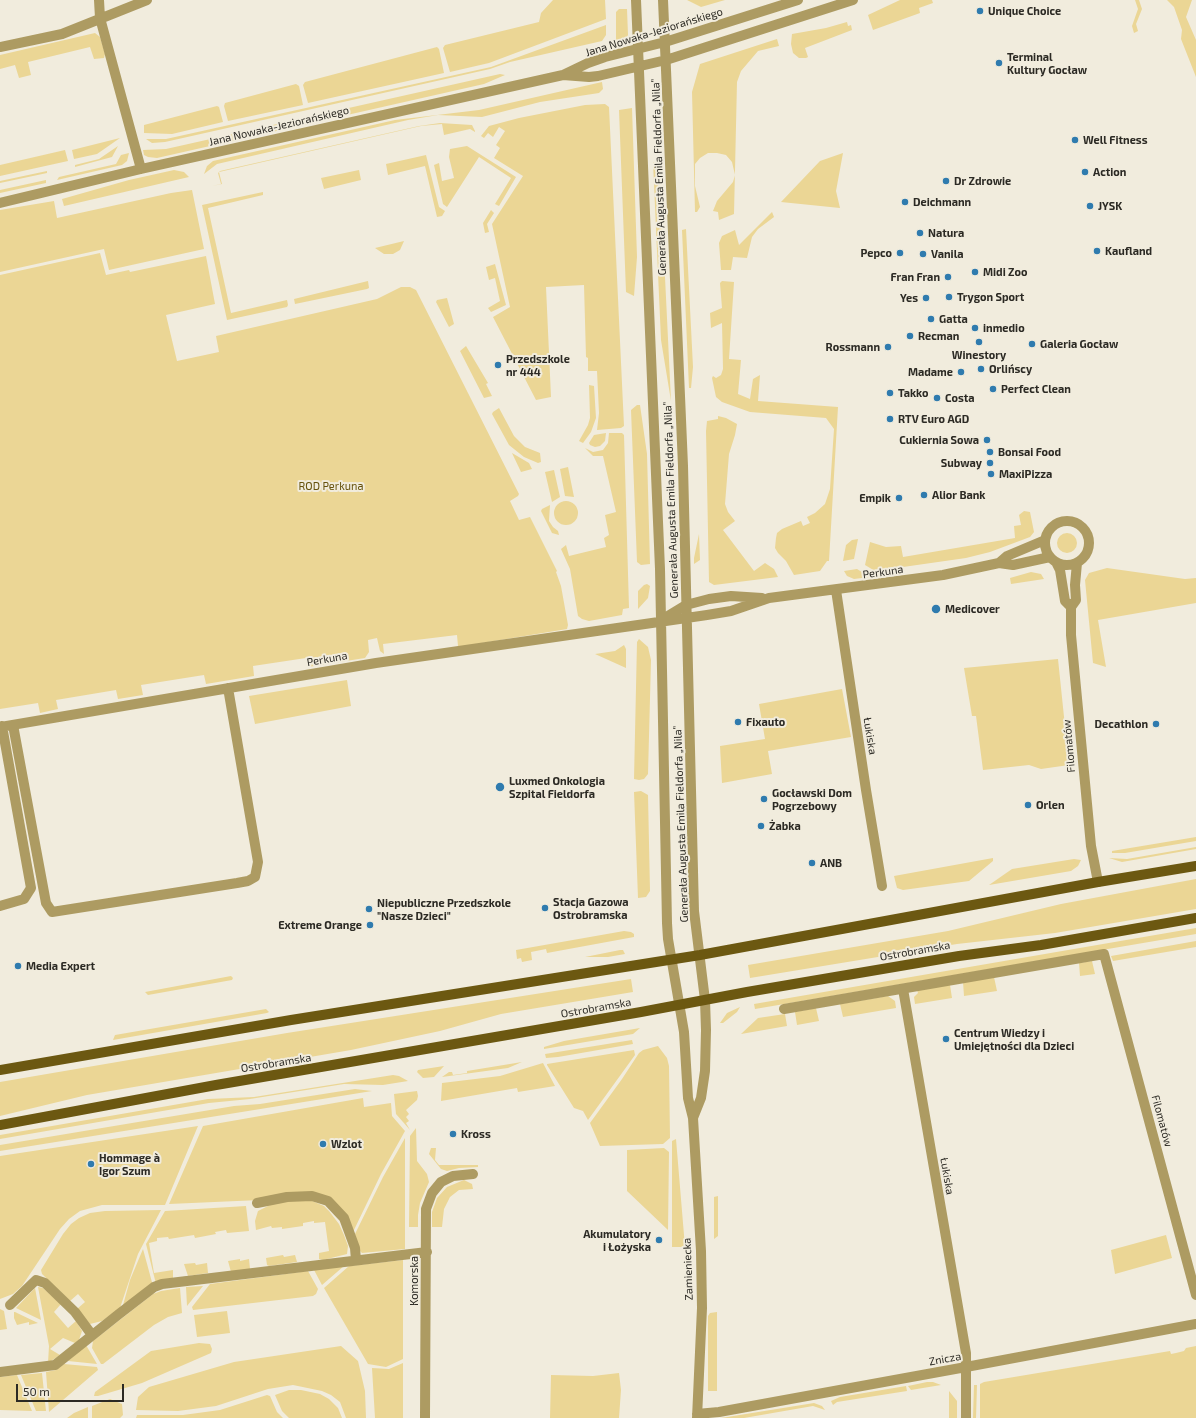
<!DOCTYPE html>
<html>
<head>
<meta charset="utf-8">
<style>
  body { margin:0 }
  #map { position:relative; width:1196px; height:1418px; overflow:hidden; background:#f1ecdd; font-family:"Exo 2",sans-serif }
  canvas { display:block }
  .scale { position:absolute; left:16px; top:1384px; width:108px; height:18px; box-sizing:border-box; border:2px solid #2c2a24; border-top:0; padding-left:5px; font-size:12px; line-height:14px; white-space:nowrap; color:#2c2a24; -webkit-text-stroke:3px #f1ecdd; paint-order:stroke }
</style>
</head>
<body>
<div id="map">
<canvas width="1196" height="1418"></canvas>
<div class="scale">50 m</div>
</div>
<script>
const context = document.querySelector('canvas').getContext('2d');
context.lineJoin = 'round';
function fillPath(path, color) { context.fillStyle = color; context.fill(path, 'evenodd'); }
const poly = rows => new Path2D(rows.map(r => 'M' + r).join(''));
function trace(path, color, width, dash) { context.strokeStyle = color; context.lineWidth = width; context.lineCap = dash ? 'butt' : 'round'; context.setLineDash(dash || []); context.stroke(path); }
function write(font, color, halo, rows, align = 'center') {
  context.font = font + ' "Exo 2",sans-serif'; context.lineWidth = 4; context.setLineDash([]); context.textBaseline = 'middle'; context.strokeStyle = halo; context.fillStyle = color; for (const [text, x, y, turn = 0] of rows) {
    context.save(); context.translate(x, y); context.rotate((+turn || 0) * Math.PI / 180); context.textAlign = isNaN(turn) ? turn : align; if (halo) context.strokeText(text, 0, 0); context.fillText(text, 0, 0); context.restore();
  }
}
fillPath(poly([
  [553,0,605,0,606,19,489,63,450,72,443,48,445,45,539,22,541,13],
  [687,0,725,0,701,7],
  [900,0,932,0,933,3,919,8,920,13,873,30,868,15],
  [1135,0,1139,0,1142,9,1136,24,1138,31,1134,33,1132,26,1138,9],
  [1167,0,1192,0,1186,17,1196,40,1196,77,1181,39,1182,30,1174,7],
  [619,9,627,9,628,35,624,42,616,47,616,12],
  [847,22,848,26,851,25,852,30,805,48,808,57,806,58,799,58,793,53,791,44,792,34,826,28],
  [606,25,606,35,602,41,510,62,490,69,165,142,152,143,146,139,166,139,491,67],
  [95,33,100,37,105,54,104,58,94,59,90,47,28,62,31,75,19,78,15,65,0,69,0,55],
  [777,39,779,46,758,51,741,71,737,82,734,214,719,220,718,212,713,211,717,201,733,182,735,175,732,162,726,155,717,153,708,153,700,158,695,164,695,186,700,207,697,212,695,212,692,92,700,64],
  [437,47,439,49,444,73,308,103,303,85,305,82],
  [500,74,505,75,484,84,157,158,148,157,144,155,143,150,166,149],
  [602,82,603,89,599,93,540,102,482,117,438,115,408,120,217,164,204,174,207,166,213,161,395,120,479,110],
  [296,84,299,86,303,105,228,121,224,106,225,103],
  [605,104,609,107,624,426,621,428,597,430,599,413,597,371,588,371,588,358,586,357,584,285,546,287,551,397,536,400,493,317,510,307,492,224,523,176,494,158,500,148,496,145,505,131,499,127,493,137,488,133,484,138,481,136,489,126,519,118,585,105],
  [217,106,219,107,223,122,172,134,144,133,144,125],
  [632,108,637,257,634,296,626,292,619,110],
  [440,123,472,125,475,131,475,132,470,129,444,135,442,124,421,126,219,172,222,184,212,186,221,184,218,173,220,171,419,126],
  [120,138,97,154,74,159,72,150],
  [118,146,112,157,75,167,75,165,99,159],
  [467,146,516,177,499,206,495,204,511,178,479,157,447,207,443,204,434,165,439,163,442,181,454,178,449,157,450,149],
  [65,150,68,161,0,176,0,165],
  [129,153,127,161,122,165,57,180,59,177,116,164,121,155],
  [843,153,836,191,840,208,781,202,820,161],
  [426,155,439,207,445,211,442,216,437,217,425,166,388,175,386,164],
  [653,162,655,162,662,215,671,401,661,340],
  [174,170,184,172,189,177,64,206,62,199,129,180],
  [359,170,361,180,324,189,321,178],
  [47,171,47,173,0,183,0,181],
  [46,180,46,183,0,193,0,190],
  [192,190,204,249,109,270,104,249,0,272,0,210,54,201,57,218,171,193],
  [263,192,263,195,208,208,231,313,287,300,288,305,287,307,227,320,202,205],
  [491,210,494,213,487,224,489,232,485,233,483,223],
  [772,212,774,217,758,229,752,237,747,258,733,257,731,270,721,270,719,243,722,236,735,230,739,245],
  [686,229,693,367,691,388,689,388,682,230],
  [404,241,400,250,393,254,384,254,375,248],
  [100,253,106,275,129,270,130,272,206,256,215,304,166,315,177,361,219,352,216,336,377,299,401,287,410,287,416,290,519,494,518,496,510,501,519,520,530,517,557,571,556,572,561,586,568,625,567,629,464,646,458,646,457,635,383,644,384,654,380,651,377,638,368,640,369,652,365,658,308,667,306,658,253,666,254,676,206,684,204,675,141,685,143,695,118,699,116,690,56,700,58,709,40,713,38,703,0,709,0,275],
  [495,264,506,305,491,312,488,308,500,301,495,278,489,280,486,267],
  [368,281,369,288,367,289,295,304,294,299],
  [722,281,734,282,729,359,741,360,738,394,750,399,753,379,760,375,758,401,838,407,829,561,827,561,820,571,794,575,786,561,778,553,775,548,776,538,777,533,782,529,801,521,803,526,810,523,807,517,815,513,825,504,830,489,834,429,826,418,750,412,722,402,716,397,712,378,713,376,716,378,721,375,723,369,722,323,711,328,710,313,722,308,720,283],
  [447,298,454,324,449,327,436,302,437,300],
  [466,346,488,383,486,384,492,396,484,398,460,351],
  [589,385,594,386,596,418,591,432,583,443,579,441,588,425,590,418],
  [637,405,640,405,647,454,650,564,641,565,637,562,631,410],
  [499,408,514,436,525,447,540,453,541,462,538,463,524,457,509,445,492,414,493,412],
  [718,416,726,418,737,424,735,435,729,454,725,504,728,512,735,521,723,530,754,571,765,563,774,569,778,577,714,585,709,582,706,431,707,421,718,419],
  [606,433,605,441,600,446,595,447,590,445,589,443,594,435],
  [609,433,622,433,624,435,629,608,623,609,622,615,589,621,582,619,578,616,570,569,561,549,566,545,569,556,606,547,604,538,609,535,605,515,616,512,603,456,593,456,585,448,593,452,603,450,608,443],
  [512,453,529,463,532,469,521,472],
  [568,467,574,497,565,496,560,469],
  [554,470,560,497,552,502,545,472],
  '554 513a12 12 0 1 1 24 0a12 12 0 1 1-24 0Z',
  [550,505,549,521,553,527,558,531,559,535,552,533,541,511,542,509],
  [1024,511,1030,512,1034,532,1030,537,990,552,966,558,875,571,865,565,870,542,886,547,901,546,903,557,1015,538,1014,526,1021,525,1019,515],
  '1057 543a10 10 0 1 1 20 0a10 10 0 1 1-20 0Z',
  [699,534,700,560,694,564,694,558],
  [858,539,854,559,843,561,846,545,852,540],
  [1107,568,1185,579,1196,578,1196,603,1098,620,1106,667,1093,663,1085,580,1089,573],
  [857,569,870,577,854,579,847,576,844,571],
  [1031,572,1041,574,1044,579,1011,584,1010,578],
  [647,584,650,586,648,598,638,609,638,591,644,585],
  [639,639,648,647,651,660,648,774,644,779,639,780,634,779,637,642],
  [624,645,626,649,626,668,595,654,615,651],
  [1058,659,1069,765,1041,769,1029,765,983,770,976,716,972,716,964,668],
  [347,680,351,706,255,724,249,696],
  [842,689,851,737,768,751,772,774,722,783,720,746,765,739,759,704],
  [641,791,648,795,650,891,646,897,638,898,634,792],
  [1196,837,1196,841,1125,853,1112,853,1112,851],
  [1196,847,1196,849,1122,862,1109,858,1127,859],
  [993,858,993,861,969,881,903,890,897,888,894,876],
  [1074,859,1081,860,1078,866,1071,871,989,885,1012,869],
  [1196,879,1196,909,1055,933,957,944,750,978,748,965,948,931,1061,904],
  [1196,928,1196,934,755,1009,754,1004],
  [624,931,631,932,634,934,634,937,547,953,546,949,531,952,532,960,522,962,521,958,517,959,516,950],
  [1196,941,1196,947,1113,961,1111,956],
  [620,950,623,950,625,954,608,957,585,957],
  [1092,961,1095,974,1080,976,1079,963],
  [231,976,233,978,232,980,148,995,145,992],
  [994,977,997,991,964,996,963,982],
  [631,979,633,992,501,1014,440,1031,351,1050,87,1095,0,1116,0,1082,287,1033],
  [950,985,952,998,915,1004,914,997,918,993,917,990],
  [888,996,895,1001,896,1008,843,1017,840,1004],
  [740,1007,737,1012,723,1023,720,1023,727,1013],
  [816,1008,819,1021,797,1025,795,1012],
  [266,1009,269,1012,267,1013,113,1040,115,1035],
  [785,1014,787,1026,741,1034,758,1018],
  [640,1028,633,1034,544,1049,544,1047,564,1041],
  [632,1040,633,1044,558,1057,546,1058,545,1054],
  [658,1046,667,1058,669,1066,670,1138,663,1144,600,1146,590,1123,622,1079,639,1053,643,1050],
  [634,1050,635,1055,588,1120,583,1111,574,1108,547,1065,547,1064],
  [522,1062,508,1068,442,1077,449,1072,452,1072,453,1075,467,1073,467,1071],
  [543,1063,555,1086,518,1092,517,1088,441,1101,442,1083,500,1076],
  [444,1066,434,1077,423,1078,417,1072,418,1070],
  [393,1075,399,1076,408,1081,383,1085,344,1084,250,1099,209,1103,0,1139,0,1135,208,1099,254,1097],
  [355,1089,372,1091,0,1151,0,1145,234,1106,260,1104],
  [417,1091,418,1096,417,1100,406,1110,409,1114,406,1117,409,1121,406,1123,410,1130,396,1114,394,1094],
  [363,1098,364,1107,391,1103,392,1116,405,1131,381,1174,353,1232,332,1201,260,1200,169,1204,203,1126],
  [198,1126,165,1205,102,1205,80,1211,69,1219,60,1229,22,1286,13,1294,0,1299,0,1156],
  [416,1128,417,1161,427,1174,429,1182,420,1203,418,1215,418,1227,409,1227,410,1136],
  [405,1138,405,1249,362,1253,358,1249,355,1234,383,1177],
  [676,1139,685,1247,672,1247,672,1141],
  [431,1148,436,1148,435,1160,439,1165,478,1165,478,1167,459,1168,447,1171,441,1169,429,1154],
  [664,1148,669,1152,668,1230,627,1191,627,1150],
  [464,1180,472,1184,473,1189,459,1190,450,1197,444,1209,442,1227,432,1227,432,1212,437,1198,447,1187],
  [718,1196,718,1236,714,1239,714,1197],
  [291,1200,310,1200,324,1206,329,1211,339,1224,344,1235,348,1246,347,1254,323,1260,319,1259,319,1253,329,1251,325,1222,314,1223,314,1221,303,1223,303,1226,282,1229,282,1227,272,1228,271,1226,256,1230,255,1221,258,1211,272,1204],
  [246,1206,249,1231,227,1233,226,1230,215,1232,216,1234,195,1238,194,1235,169,1239,168,1237,157,1238,157,1241,149,1243,154,1273,173,1270,173,1279,156,1284,146,1244,165,1211],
  [161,1210,138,1254,120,1308,102,1321,90,1324,77,1309,85,1302,78,1294,70,1301,42,1274,41,1270,63,1234,71,1224,79,1218,90,1213,105,1211],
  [1166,1235,1172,1258,1115,1274,1111,1250],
  [143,1249,153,1286,123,1305,130,1280],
  [283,1255,284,1257,295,1255,297,1262,269,1266,267,1265,266,1258],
  [240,1259,240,1261,249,1259,250,1269,231,1272,228,1261],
  [403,1260,403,1359,386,1367,368,1364,324,1288,349,1266],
  [195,1263,196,1265,207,1263,208,1273,188,1276,184,1264],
  [344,1266,322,1285,314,1270],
  [308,1271,318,1289,316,1294,313,1296,193,1310,192,1307,210,1284],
  [203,1286,187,1306,186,1287],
  [38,1287,43,1288,61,1304,54,1312,68,1328,76,1321,82,1331,79,1340,75,1343,63,1338,50,1349,60,1355,48,1363,49,1346],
  [35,1288,41,1320,16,1308],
  [180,1288,182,1313,168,1317,154,1325,103,1364,101,1364,92,1348,93,1341,153,1294,161,1291],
  [0,1309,4,1311,7,1329,0,1330],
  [227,1311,230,1333,197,1337,194,1315],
  [14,1312,15,1312,38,1323,29,1325,29,1322,17,1325,14,1318],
  [717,1312,717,1391,708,1391,708,1316,710,1313],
  [199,1343,210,1344,212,1349,211,1353,142,1383,98,1396,94,1396,95,1392,151,1351],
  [86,1345,97,1364,68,1361],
  [341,1346,358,1361,365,1391,366,1418,346,1418,340,1402,331,1395,322,1391,293,1385,268,1389,216,1406,178,1411,136,1410,138,1397,149,1387,234,1362],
  [1196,1346,1196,1418,980,1418,980,1384,984,1382,1170,1351,1171,1354,1176,1353,1184,1351,1186,1348],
  [403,1363,403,1418,375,1418,372,1368,389,1369],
  [64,1364,97,1367,98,1370,49,1412,46,1372,56,1370],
  [42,1373,46,1411,36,1411,21,1375],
  [619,1373,621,1390,619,1418,550,1418,551,1375,593,1376],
  [17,1375,32,1411,0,1410,0,1377],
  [927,1382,933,1382,941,1385,911,1390,908,1386],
  [974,1385,977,1385,976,1418,973,1418],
  [906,1386,907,1391,837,1402,833,1405,831,1401,840,1397],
  [289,1390,301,1390,320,1394,329,1399,338,1408,342,1418,289,1418,282,1411,275,1395],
  [949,1391,957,1401,957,1418,949,1418],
  [267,1395,270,1396,277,1412,283,1418,136,1418,137,1415,183,1415,220,1410],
  [110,1399,122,1404,123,1415,120,1418,92,1418,92,1406],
  [814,1403,822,1406,825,1410,813,1406,744,1418,721,1418],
  [88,1407,88,1418,67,1418,74,1413]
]), '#ebd695');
trace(poly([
  [99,0,100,18,141,169],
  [636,0,660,569,667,923,668,939,684,1032,688,1098,693,1118,701,1251,702,1308,697,1418],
  [663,0,683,466,694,911,705,1000,706,1030,705,1071,701,1098,693,1118],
  [0,47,62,34,147,0],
  [563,75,589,77,598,76,666,60,853,0],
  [0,203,141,169,563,75,588,63,605,57,665,42,798,0],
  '1045 543a22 22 0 1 1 44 0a22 22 0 1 1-44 0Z',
  [1056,562,1060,570,1065,601,1071,607],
  [999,563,1007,556,1045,540],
  [1077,563,1075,585,1076,600,1071,607,1071,635,1091,846,1098,882],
  [836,590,866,790,882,886],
  [663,619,686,605,709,599,731,596,762,598],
  [13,725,46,903,52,912,237,883,248,881,255,877,258,862,228,688],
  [0,727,376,663,707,615,731,611,769,598,943,575,999,563,1013,565,1050,557],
  [0,906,24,899,31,888,2,726],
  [903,989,966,1353,966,1418],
  [784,1009,1104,954,1196,1295],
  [257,1203,287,1197,312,1196,328,1201,344,1218,355,1248,356,1260],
  [10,1305,36,1280,45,1283,75,1312,92,1335],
  [0,1372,55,1365,119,1314,154,1287,162,1284,427,1252],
  [697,1414,719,1412,966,1367,1196,1324],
  [425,1418,426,1209,432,1193,441,1182,453,1176,473,1174]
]), '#ad9b62', 10);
trace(poly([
  [0,1070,291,1020,700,955,1098,882,1196,866],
  [0,1125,216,1085,641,1012,747,992,959,956,1041,945,1196,918]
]), '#6c5811', 10);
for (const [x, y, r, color] of [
  [980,11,4,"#2f7bae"],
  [999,63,4,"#2f7bae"],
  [1075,140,4,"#2f7bae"],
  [1085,172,4,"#2f7bae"],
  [946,181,4,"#2f7bae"],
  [905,202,4,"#2f7bae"],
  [1090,206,4,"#2f7bae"],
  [920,233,4,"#2f7bae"],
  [1097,251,4,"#2f7bae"],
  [900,253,4,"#2f7bae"],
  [923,254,4,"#2f7bae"],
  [975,272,4,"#2f7bae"],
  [948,277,4,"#2f7bae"],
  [949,297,4,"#2f7bae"],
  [926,298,4,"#2f7bae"],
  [931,319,4,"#2f7bae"],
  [975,328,4,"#2f7bae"],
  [910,336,4,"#2f7bae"],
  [979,342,4,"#2f7bae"],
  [1032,344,4,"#2f7bae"],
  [888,347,4,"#2f7bae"],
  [498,365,4,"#2f7bae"],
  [981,369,4,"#2f7bae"],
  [961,372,4,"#2f7bae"],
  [993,389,4,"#2f7bae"],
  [890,393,4,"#2f7bae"],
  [937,398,4,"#2f7bae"],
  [890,419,4,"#2f7bae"],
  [987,440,4,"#2f7bae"],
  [990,452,4,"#2f7bae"],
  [990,463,4,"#2f7bae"],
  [991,474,4,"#2f7bae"],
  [924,495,4,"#2f7bae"],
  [899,498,4,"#2f7bae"],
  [936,609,5,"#2f7bae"],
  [738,722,4,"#2f7bae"],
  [1156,724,4,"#2f7bae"],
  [500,787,5,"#2f7bae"],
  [764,799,4,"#2f7bae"],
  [1028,805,4,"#2f7bae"],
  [761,826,4,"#2f7bae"],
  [812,863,4,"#2f7bae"],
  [545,908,4,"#2f7bae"],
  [369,909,4,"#2f7bae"],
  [370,925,4,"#2f7bae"],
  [18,966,4,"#2f7bae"],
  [946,1039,4,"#2f7bae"],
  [453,1134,4,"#2f7bae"],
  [323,1144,4,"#2f7bae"],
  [91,1164,4,"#2f7bae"],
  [659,1240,4,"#2f7bae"]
]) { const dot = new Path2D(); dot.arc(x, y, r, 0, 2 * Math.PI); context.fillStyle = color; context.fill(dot); trace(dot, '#f1ecdd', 1.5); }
write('bold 11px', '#2c2a24', '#f1ecdd', [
  ["Unique Choice",988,11],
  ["Terminal",1007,57],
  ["Kultury Gocław",1007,70],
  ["Well Fitness",1083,140],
  ["Action",1093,172],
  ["Dr Zdrowie",954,181],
  ["Deichmann",913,202],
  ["JYSK",1098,206],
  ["Natura",928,233],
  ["Kaufland",1105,251],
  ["Pepco",892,253,"right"],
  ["Vanila",931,254],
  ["Midi Zoo",983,272],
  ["Fran Fran",940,277,"right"],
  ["Trygon Sport",957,297],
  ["Yes",918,298,"right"],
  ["Gatta",939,319],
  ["inmedio",983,328],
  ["Recman",918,336],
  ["Galeria Gocław",1040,344],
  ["Rossmann",880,347,"right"],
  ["Winestory",979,355,"center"],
  ["Przedszkole",506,359],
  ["nr 444",506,372],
  ["Orlińscy",989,369],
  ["Madame",953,372,"right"],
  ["Perfect Clean",1001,389],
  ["Takko",898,393],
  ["Costa",945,398],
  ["RTV Euro AGD",898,419],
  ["Cukiernia Sowa",979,440,"right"],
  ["Bonsai Food",998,452],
  ["Subway",982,463,"right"],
  ["MaxiPizza",999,474],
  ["Alior Bank",932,495],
  ["Empik",891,498,"right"],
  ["Medicover",945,609],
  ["Fixauto",746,722],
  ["Decathlon",1148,724,"right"],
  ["Luxmed Onkologia",509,781],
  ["Szpital Fieldorfa",509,794],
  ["Gocławski Dom",772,793],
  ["Pogrzebowy",772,806],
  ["Orlen",1036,805],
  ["Żabka",769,826],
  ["ANB",820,863],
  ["Stacja Gazowa",553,902],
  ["Ostrobramska",553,915],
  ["Niepubliczne Przedszkole",377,903],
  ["\"Nasze Dzieci\"",377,916],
  ["Extreme Orange",362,925,"right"],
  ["Media Expert",26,966],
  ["Centrum Wiedzy i",954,1033],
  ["Umiejętności dla Dzieci",954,1046],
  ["Kross",461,1134],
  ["Wzlot",331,1144],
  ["Hommage à",99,1158],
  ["Igor Szum",99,1171],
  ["Akumulatory",651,1234,"right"],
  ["i Łożyska",651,1247,"right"]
], 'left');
write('11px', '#2c2a24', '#f1ecdd', [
  ["Jana Nowaka-Jeziorańskiego",654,32,-17],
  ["Jana Nowaka-Jeziorańskiego",279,126,-13],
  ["Generała Augusta Emila Fieldorfa „Nila”",659,177,-92],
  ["Generała Augusta Emila Fieldorfa „Nila”",671,500,-92],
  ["Perkuna",883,572,-8],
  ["Perkuna",327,659,-10],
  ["Łukiska",870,736,81],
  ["Filomatów",1069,746,-95],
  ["Generała Augusta Emila Fieldorfa „Nila”",681,824,-92],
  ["Ostrobramska",915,951,-10],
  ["Ostrobramska",596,1008,-10],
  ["Ostrobramska",276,1063,-9],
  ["Filomatów",1162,1121,75],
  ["Łukiska",947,1176,80],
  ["Zamieniecka",688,1269,-92],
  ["Komorska",414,1281,-90],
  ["Znicza",945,1359,-10]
]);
write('11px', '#66520c', '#f1ecdd', [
  ["ROD Perkuna",331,486]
]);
</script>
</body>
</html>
